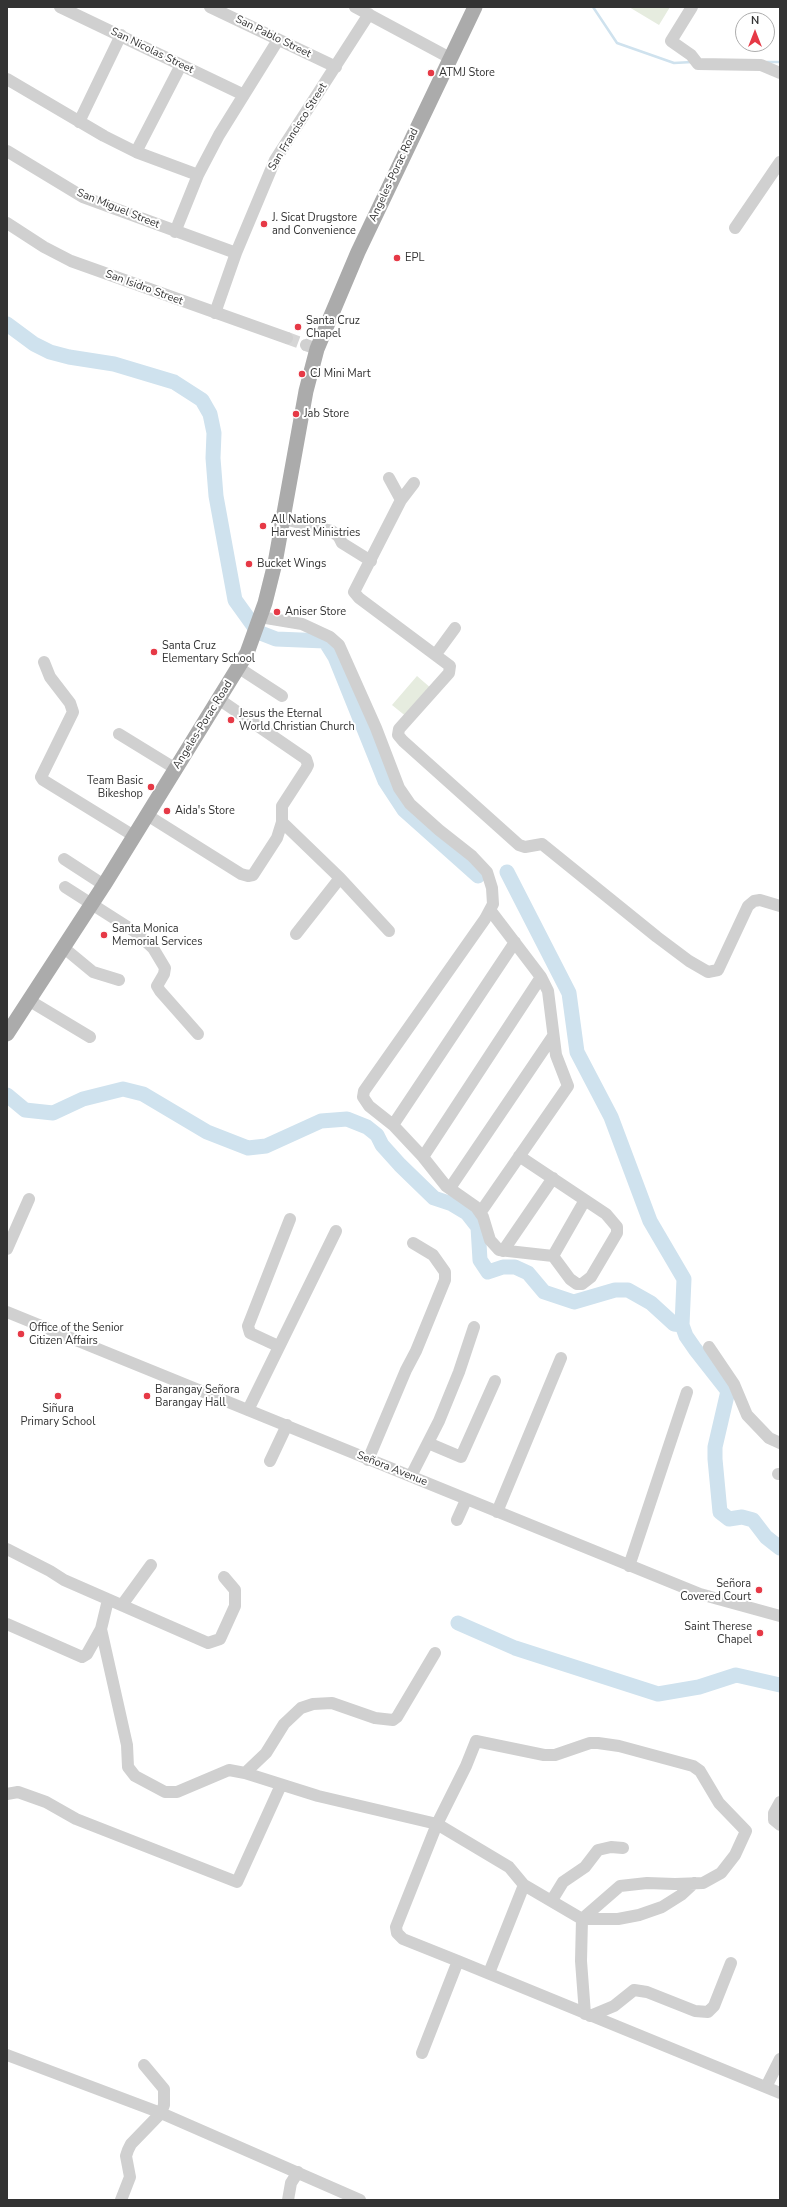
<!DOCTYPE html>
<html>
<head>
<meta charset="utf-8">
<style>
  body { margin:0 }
  #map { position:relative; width:787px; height:2207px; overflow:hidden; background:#fff; font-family:"Nunito Sans",sans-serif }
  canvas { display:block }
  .frame { position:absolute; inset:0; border:8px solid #333; pointer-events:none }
  .north { position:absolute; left:735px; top:12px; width:40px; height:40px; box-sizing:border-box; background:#fff; border:1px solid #adadad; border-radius:50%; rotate:0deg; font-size:11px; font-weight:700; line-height:16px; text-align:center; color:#333 }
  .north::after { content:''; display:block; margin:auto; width:14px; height:18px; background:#e63946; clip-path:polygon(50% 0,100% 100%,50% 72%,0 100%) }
</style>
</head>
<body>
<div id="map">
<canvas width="787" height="2207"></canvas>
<div class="frame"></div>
<div class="north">N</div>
</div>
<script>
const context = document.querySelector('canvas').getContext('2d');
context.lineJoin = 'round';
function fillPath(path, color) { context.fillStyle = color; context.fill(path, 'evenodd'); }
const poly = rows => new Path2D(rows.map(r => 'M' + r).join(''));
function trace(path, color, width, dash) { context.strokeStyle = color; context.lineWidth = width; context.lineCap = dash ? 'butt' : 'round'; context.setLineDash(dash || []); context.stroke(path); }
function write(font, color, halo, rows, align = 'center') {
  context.font = font + ' "Nunito Sans",sans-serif'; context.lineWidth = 4; context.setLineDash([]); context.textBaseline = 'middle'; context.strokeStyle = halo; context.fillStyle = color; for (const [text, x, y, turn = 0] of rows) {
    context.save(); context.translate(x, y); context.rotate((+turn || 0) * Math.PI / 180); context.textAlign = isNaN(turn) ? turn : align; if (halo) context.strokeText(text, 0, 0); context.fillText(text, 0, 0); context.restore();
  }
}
fillPath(poly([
  [629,7,670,7,659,25],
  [417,676,432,689,408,718,392,705]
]), '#e6ecdf');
trace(poly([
  [593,7,617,43,674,63,692,62],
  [767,62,780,62]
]), '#cfe2ee', 2.5);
trace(poly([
  [7,324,34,344,50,352,69,357,114,364,174,382,202,400,210,414,214,433,213,458,216,496,235,600,258,632,276,639,325,641,335,657,385,781,404,810,478,876],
  [507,872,569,993,577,1052,611,1117,650,1221,684,1279,682,1325],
  [7,1095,25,1110,53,1113,83,1099,123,1089,143,1094,207,1132,248,1148,266,1146,321,1121,347,1119,367,1127,377,1135,382,1145,400,1165,434,1198,452,1204,467,1213,478,1227,480,1260,488,1272,503,1267,515,1267,528,1273,544,1292,574,1302,615,1290,628,1290,651,1303,674,1324,682,1325,686,1336,695,1349,728,1391,715,1447,715,1459,720,1512,729,1519,742,1517,753,1520,766,1537,780,1548],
  [458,1623,515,1648,658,1694,699,1687,736,1675,780,1685]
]), '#cfe2ee', 15);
trace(poly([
  [287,338,306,345]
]), '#d6d6d6', 12, [12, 6]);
trace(poly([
  [60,7,244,95],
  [210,7,336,67],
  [355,7,450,58],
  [692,7,671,41,691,55,698,64,761,65,780,73],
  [7,79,104,136,136,152,198,175],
  [79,122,121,35],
  [7,151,83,197,236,253],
  [136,152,181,65],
  [7,223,44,247,71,261,287,338],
  [735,228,780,162],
  [175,232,198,175,219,135,278,40],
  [215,313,236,253,275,160,369,14],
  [306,345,317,349],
  [389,478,401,500],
  [414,483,401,500,354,592,359,598,450,666,449,673,399,729,398,735,403,741,519,845,525,847,542,844,657,937,689,961,708,972,718,970,748,906,754,901,760,900,780,906],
  [284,519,332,531,339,537,342,543,371,561],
  [260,617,302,624,330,637,339,645,376,728,399,788,410,804,439,830,472,856,487,872,492,888,493,904,485,919,364,1091,363,1097,369,1106,393,1125,423,1157,446,1186,476,1207,483,1217,490,1240,499,1250,553,1256,570,1279,577,1284,582,1284,591,1277,617,1233,617,1227,606,1214,519,1156],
  [436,654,455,628],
  [44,662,50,677,70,703,73,712,41,777,43,780,134,836],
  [239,668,282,696],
  [119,734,176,769],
  [147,815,241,874,248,876,253,875,277,838,282,822,282,806,306,769,308,765,306,759,220,700],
  [282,822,340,878,296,934],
  [64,859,104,885],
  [340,878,389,931],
  [65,887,137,933,153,948,165,968,164,974,157,986,160,991,198,1034],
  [64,948,93,972,119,980],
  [30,1001,90,1037],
  [393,1125,515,942],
  [423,1157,541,977],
  [450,1188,553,1036],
  [480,1213,568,1086,556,1055,548,991,541,977,490,910],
  [7,1249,29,1199],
  [503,1251,553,1178],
  [553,1256,585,1200],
  [7,1312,700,1594,780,1616],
  [278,1346,250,1333,248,1326,290,1219],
  [709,1347,734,1384,747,1415,769,1438,780,1443],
  [248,1410,336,1231],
  [428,1443,461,1457,495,1381],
  [368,1460,406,1370,416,1351,445,1280,445,1272,433,1255,413,1243],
  [270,1461,287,1425],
  [778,1474,780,1474],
  [411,1476,439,1421,459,1372,474,1327],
  [497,1512,561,1358],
  [457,1520,466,1500],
  [7,1549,50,1571,64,1580,208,1643,220,1639,235,1606,235,1590,224,1577],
  [629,1566,687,1392],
  [122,1605,151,1565],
  [7,1624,82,1657,87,1654,101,1629,108,1600],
  [101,1629,127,1745,128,1767,135,1776,165,1792,177,1792,229,1770,245,1773,318,1796,437,1824,509,1867,524,1885,582,1919,618,1919,639,1915,662,1907,681,1895,694,1883],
  [245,1773,266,1753,284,1724,301,1708,313,1704,332,1703,375,1718,393,1720,397,1717,435,1653],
  [7,1794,18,1792,46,1802,76,1819,237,1882,281,1785],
  [780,1802,774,1813,774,1820,780,1825],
  [552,1900,563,1882,585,1867,598,1850,611,1847,623,1848],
  [582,1919,620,1886,647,1883,675,1884,703,1883,721,1873,735,1855,746,1831,719,1803,700,1771,693,1766,619,1746,598,1743,590,1743,555,1755,544,1755,476,1741,466,1766,437,1824,396,1927,397,1933,403,1939,458,1961,780,2093],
  [582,1919,581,1961,585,2014],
  [489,1973,524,1885],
  [590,2016,614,2006,634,1990,647,1992,695,2011,708,2012,714,2006,731,1963],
  [422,2053,458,1961],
  [7,2055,161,2113,360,2200],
  [766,2087,780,2059],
  [121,2200,130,2177,126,2156,128,2150,131,2144,161,2113,164,2105,164,2089,144,2065],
  [288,2200,291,2183,298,2172]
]), '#d0d0d0', 12);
trace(poly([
  [7,1034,104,885,247,653,265,603,275,563,306,391,317,349,358,252,475,7]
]), '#ababab', 15);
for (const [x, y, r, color] of [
  [431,73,4,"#e63946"],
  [264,224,4,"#e63946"],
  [397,258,4,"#e63946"],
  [298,327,4,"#e63946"],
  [302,374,4,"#e63946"],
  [296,414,4,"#e63946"],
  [263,526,4,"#e63946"],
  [249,564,4,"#e63946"],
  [277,612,4,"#e63946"],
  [154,652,4,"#e63946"],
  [231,720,4,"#e63946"],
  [151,787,4,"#e63946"],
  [167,811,4,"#e63946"],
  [104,935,4,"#e63946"],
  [21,1334,4,"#e63946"],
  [58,1396,4,"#e63946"],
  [147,1396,4,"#e63946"],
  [759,1590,4,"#e63946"],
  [760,1633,4,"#e63946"]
]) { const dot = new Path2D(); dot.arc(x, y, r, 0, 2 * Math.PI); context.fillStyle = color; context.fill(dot); trace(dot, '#fff', 1.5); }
write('11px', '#333', '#fff', [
  ["San Pablo Street",273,37,26],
  ["San Nicolas Street",152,51,26],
  ["San Francisco Street",298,127,-58],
  ["Angeles-Porac Road",394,175,-65],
  ["San Miguel Street",118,209,22],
  ["San Isidro Street",144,288,20],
  ["Angeles-Porac Road",203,725,-58],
  ["Señora Avenue",392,1469,22]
]);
write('11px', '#333', '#fff', [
  ["ATMJ Store",439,73],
  ["J. Sicat Drugstore",272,218],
  ["and Convenience",272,231],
  ["EPL",405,258],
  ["Santa Cruz",306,321],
  ["Chapel",306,334],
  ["CJ Mini Mart",310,374],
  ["Jab Store",304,414],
  ["All Nations",271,520],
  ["Harvest Ministries",271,533],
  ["Bucket Wings",257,564],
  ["Aniser Store",285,612],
  ["Santa Cruz",162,646],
  ["Elementary School",162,659],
  ["Jesus the Eternal",239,714],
  ["World Christian Church",239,727],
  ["Team Basic",143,781,"right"],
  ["Bikeshop",143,794,"right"],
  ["Aida's Store",175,811],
  ["Santa Monica",112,929],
  ["Memorial Services",112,942],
  ["Office of the Senior",29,1328],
  ["Citizen Affairs",29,1341],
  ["Barangay Señora",155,1390],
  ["Barangay Hall",155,1403],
  ["Siñura",58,1409,"center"],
  ["Primary School",58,1422,"center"],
  ["Señora",751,1584,"right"],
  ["Covered Court",751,1597,"right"],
  ["Saint Therese",752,1627,"right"],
  ["Chapel",752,1640,"right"]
], 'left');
</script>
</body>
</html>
